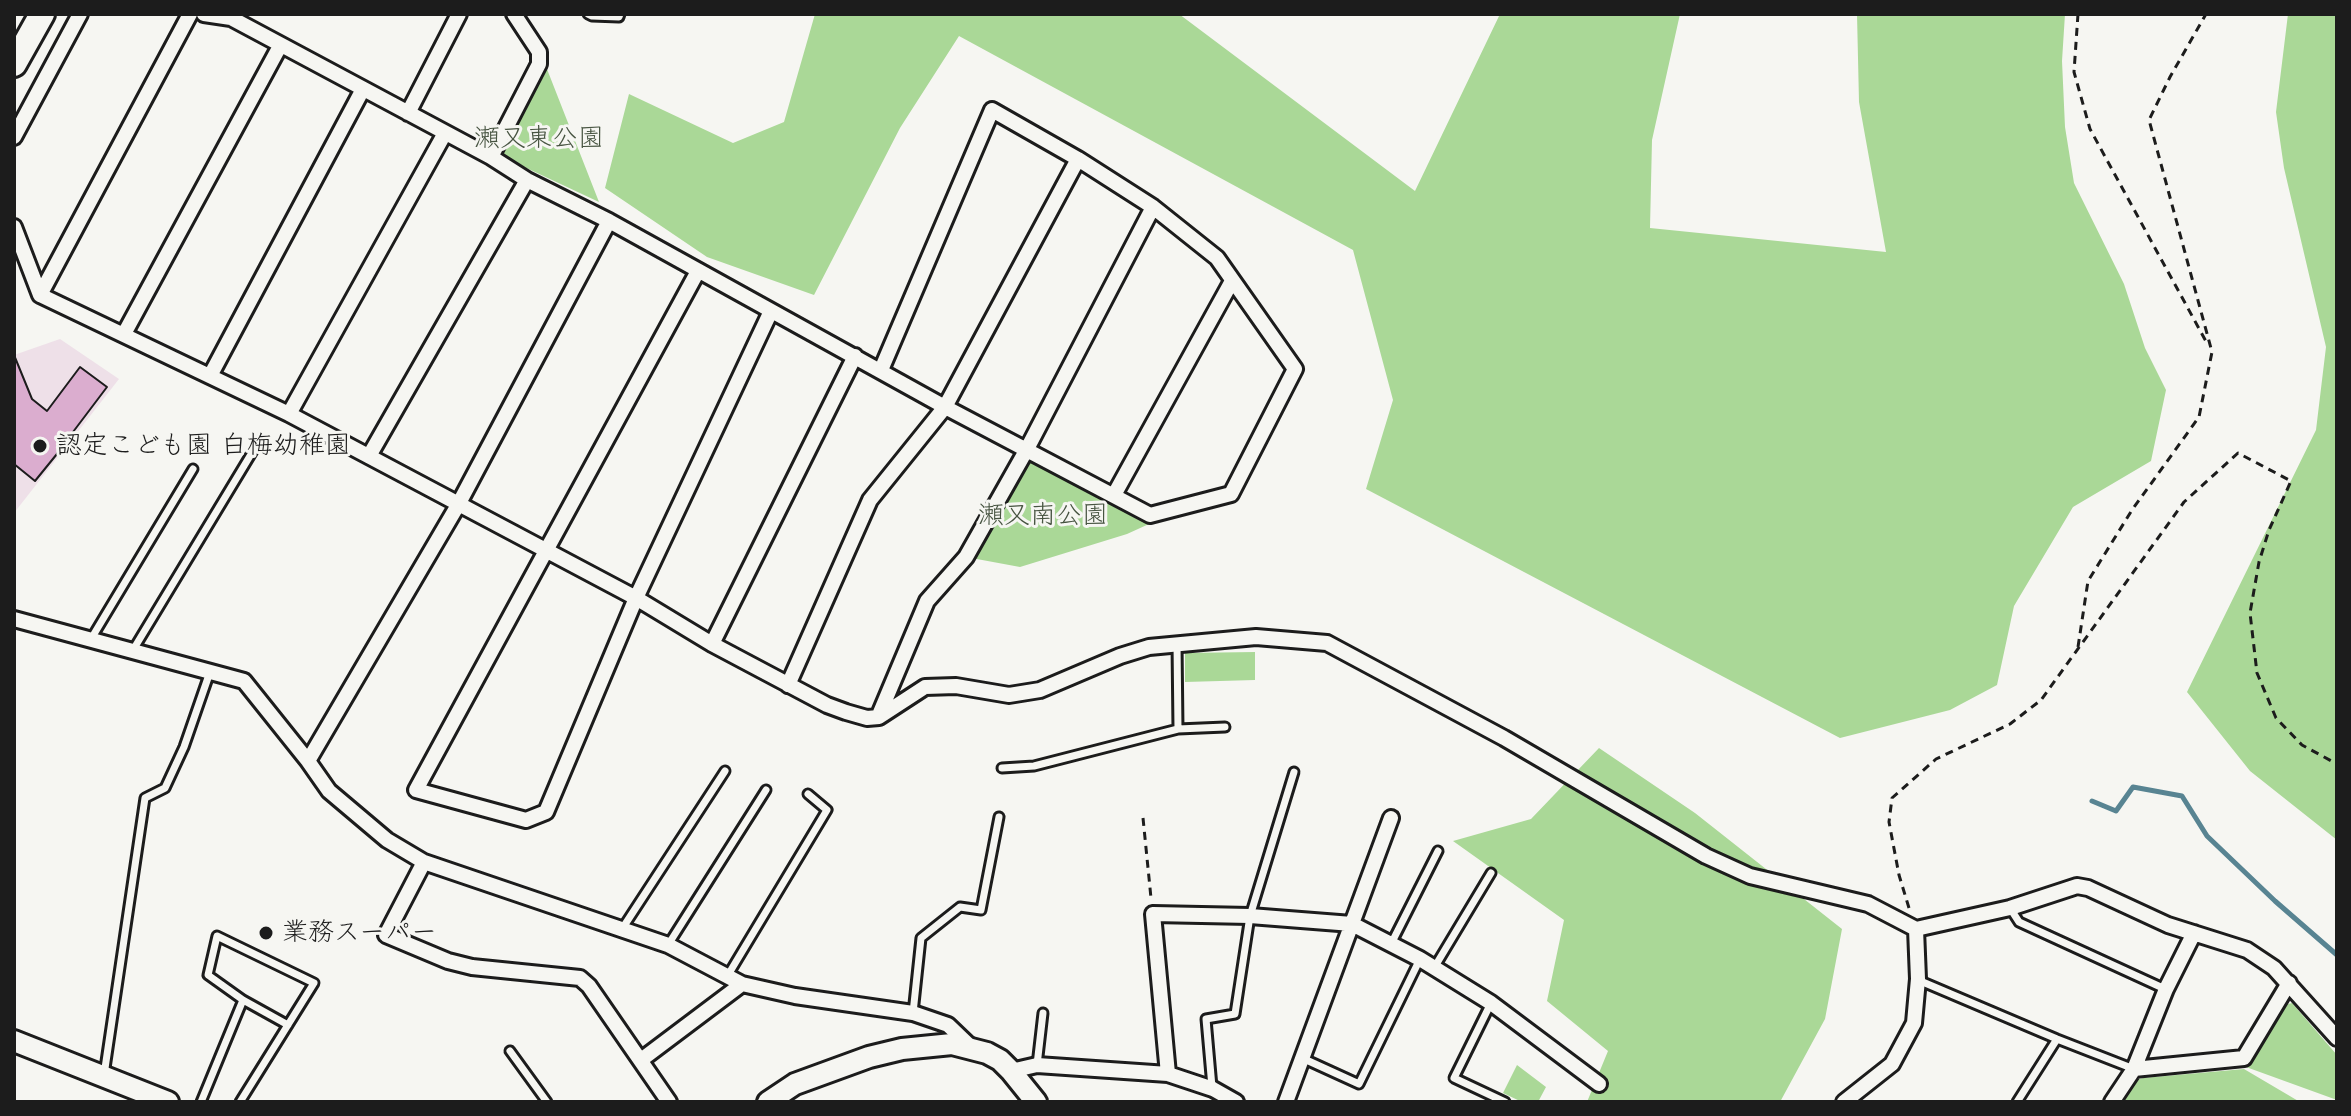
<!DOCTYPE html>
<html>
<head>
<meta charset="utf-8">
<style>
  body { margin:0 }
  #map { position:relative; width:2351px; height:1116px; overflow:hidden; background:#f6f6f2; font-family:"Comic Neue",sans-serif }
  canvas { display:block }
  .frame { position:absolute; inset:0; border:16px solid #1c1c1c; pointer-events:none }
</style>
</head>
<body>
<div id="map">
<canvas width="2351" height="1116"></canvas>
<div class="frame"></div>
</div>
<script>
const context = document.querySelector('canvas').getContext('2d');
context.lineJoin = 'round';
function fillPath(path, color) { context.fillStyle = color; context.fill(path, 'evenodd'); }
const poly = rows => new Path2D(rows.map(r => 'M' + r).join(''));
function trace(path, color, width, dash) { context.strokeStyle = color; context.lineWidth = width; context.lineCap = dash ? 'butt' : 'round'; context.setLineDash(dash || []); context.stroke(path); }
function write(font, color, halo, rows, align = 'center') {
  context.font = font + ' "Comic Neue","Klee One",sans-serif'; context.lineWidth = 6; context.setLineDash([]); context.textBaseline = 'middle'; context.strokeStyle = halo; context.fillStyle = color; for (const [text, x, y, turn = 0] of rows) {
    context.save(); context.translate(x, y); context.rotate((+turn || 0) * Math.PI / 180); context.textAlign = isNaN(turn) ? turn : align; if (halo) context.strokeText(text, 0, 0); context.fillText(text, 0, 0); context.restore();
  }
}
fillPath(poly([
  [60,339,119,379,14,513,14,355]
]), '#eee0e8');
fillPath(poly([
  [815,14,1179,14,1415,191,1500,14,1680,14,1652,140,1650,228,1886,252,1859,102,1857,14,2065,14,2062,61,2065,127,2074,183,2124,284,2145,348,2166,390,2151,461,2073,507,2014,606,1997,685,1950,710,1840,738,1366,489,1393,400,1353,250,959,36,900,128,814,295,707,257,605,188,629,94,733,143,784,122],
  [2288,14,2337,14,2337,840,2250,771,2187,692,2316,430,2326,347,2284,168,2276,112],
  [545,64,599,202,503,157,499,147],
  [1030,460,1107,501,1149,524,1127,534,1020,567,966,557],
  [1255,652,1255,680,1185,682,1185,653],
  [1599,748,1695,813,1842,929,1825,1019,1780,1102,1587,1102,1608,1051,1547,1001,1564,920,1453,841,1531,819],
  [2292,1003,2337,1055,2337,1100,2246,1067,2284,1005],
  [1517,1065,1546,1087,1538,1102,1522,1102,1503,1093],
  [2244,1069,2300,1102,2121,1102,2136,1080,2143,1078]
]), '#aad897');
trace(poly([
  [2092,801,2116,811,2133,787,2182,796,2207,836,2275,901,2337,955]
]), '#588492', 5);
const building = poly([
  [14,355,32,399,47,411,80,367,107,387,73,432,74,433,35,481,14,464,14,355]
]);
fillPath(building, '#dbadcf');
trace(building, '#1c1c1c', 2);
const lane = poly([
  [588,14,592,16,619,17,620,14],
  [91,639,193,469],
  [1177,644,1178,729],
  [133,650,256,446],
  [1002,768,1034,766,1178,729,1225,727],
  [2010,908,2019,922,2165,989],
  [622,929,725,771],
  [1391,944,1438,851],
  [668,945,766,790],
  [1434,968,1491,873],
  [728,975,827,810,808,794],
  [1918,980,2057,1039,2134,1069],
  [243,1000,288,1025],
  [1491,1003,1454,1078,1505,1102],
  [913,1013,921,938,960,907,981,910,999,817],
  [510,1051,547,1102],
  [1302,1058,1359,1084,1420,959],
  [1037,1065,1043,1013],
  [104,1075,145,798,165,788,184,747,210,672],
  [1212,1087,1206,1019,1235,1014,1250,916,1294,772],
  [201,1102,243,1000,208,975,217,936,314,983,240,1102],
  [2017,1102,2057,1039]
]);
const street = poly([
  [204,14,231,18,491,157,527,180,609,221,945,407,1150,515,1231,494,1295,369,1217,258,1153,207,1078,159,992,110,881,370],
  [408,113,459,14],
  [14,137,80,14],
  [491,157,539,64,539,52,514,14],
  [14,227,40,295,289,414,636,598,712,644,827,705,846,712,867,718,879,717,925,687,956,686,1009,695,1040,690,1120,656,1149,647,1256,637,1327,643,1504,738,1706,856,1750,876,1868,904,1916,929,2010,908,2077,886,2088,888,2168,925,2247,950,2274,968,2337,1038],
  [698,271,416,790,526,820,546,812,636,598,771,311],
  [40,295,190,14],
  [124,334,280,46],
  [210,376,363,89],
  [289,414,445,133],
  [369,456,527,180],
  [1114,495,1232,281],
  [14,619,244,681,308,761,329,791,387,840,424,862,386,935,448,961,472,967,580,978,589,986,669,1102],
  [712,644,855,356],
  [788,685,870,500,945,407,1078,159],
  [879,715,927,601,966,557,1027,449,1153,207],
  [308,761,458,505,609,221],
  [424,862,668,945,742,984,795,996,913,1013,948,1025,972,1048],
  [641,1060,742,984],
  [2134,1069,2244,1058,2289,983],
  [1011,1071,1037,1065,1168,1074,1213,1089,1236,1102],
  [1168,1074,1153,914,1250,916,1352,924,1420,959,1491,1003,1599,1084],
  [1286,1102,1391,818],
  [1844,1102,1892,1064,1914,1023,1918,979,1916,929],
  [2112,1102,2134,1069,2166,989,2194,933]
]);
const secondary = poly([
  [14,1041,168,1102],
  [768,1102,795,1084,869,1057,902,1049,952,1044,987,1053,1000,1060,1011,1071,1036,1102]
]);
const primary = poly([
  [14,64,42,14]
]);
trace(lane, '#1c1c1c', 13);
trace(street, '#1c1c1c', 20);
trace(secondary, '#1c1c1c', 26);
trace(primary, '#1c1c1c', 30);
trace(poly([
  [2078,14,2074,72,2090,129,2208,345],
  [2078,647,2088,581,2132,510,2199,417,2212,352,2149,120,2170,77,2206,14],
  [1143,818,1151,898],
  [1909,908,1899,875,1889,822,1892,798,1936,759,2010,724,2041,700,2184,502,2238,453,2291,481,2269,530,2259,562,2250,613,2257,673,2276,718,2302,745,2337,764]
]), '#1c1c1c', 3, [8, 6]);
trace(lane, '#f6f6f2', 7);
trace(street, '#f6f6f2', 14);
trace(secondary, '#f6f6f2', 20);
trace(primary, '#f6f6f2', 24);
for (const [x, y, r, color] of [
  [40,446,8,"#1c1c1c"],
  [266,933,8,"#1c1c1c"]
]) { const dot = new Path2D(); dot.arc(x, y, r, 0, 2 * Math.PI); context.fillStyle = color; context.fill(dot); trace(dot, '#f6f6f2', 3); }
write('26px', '#475441', '#f6f6f2', [
  ["瀬又東公園",539,139],
  ["瀬又南公園",1043,516]
]);
write('26px', '#1c1c1c', '#f6f6f2', [
  ["認定こども園 白梅幼稚園",56,446],
  ["業務スーパー",282,933]
], 'left');
</script>
</body>
</html>
